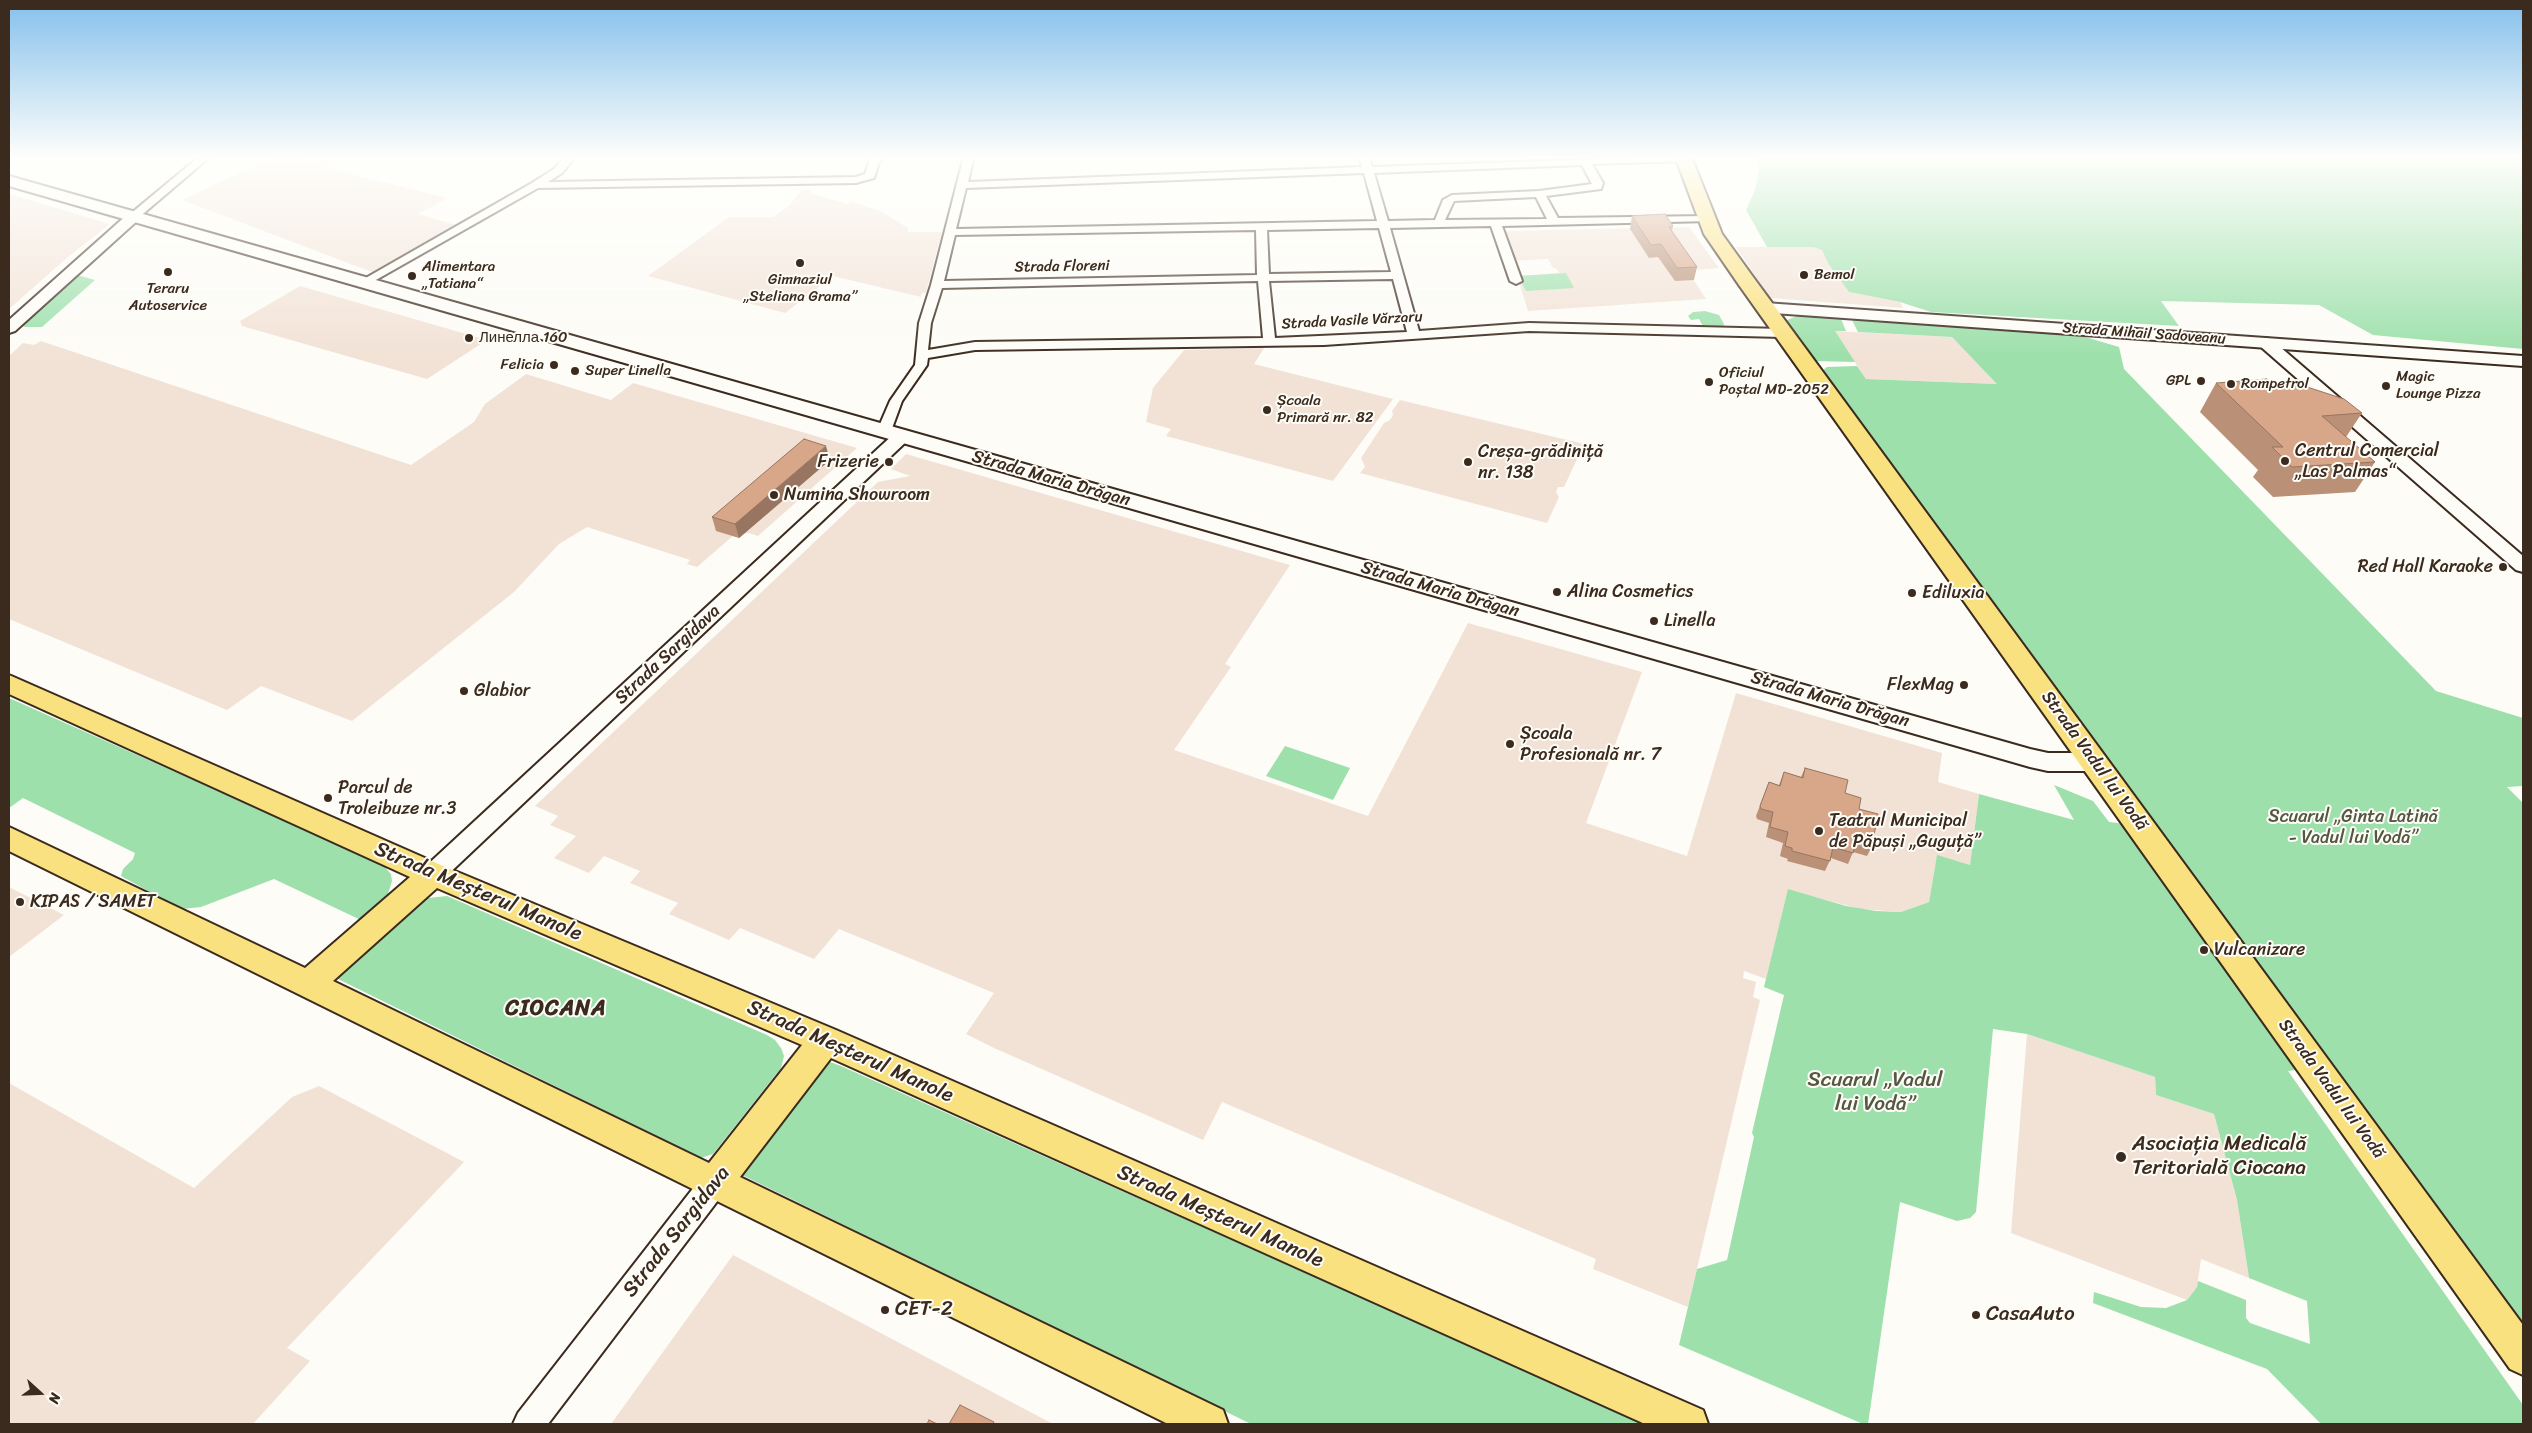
<!DOCTYPE html>
<html>
<head>
<meta charset="utf-8">
<style>
  body { margin:0 }
  #map { position:relative; width:2532px; height:1433px; overflow:hidden; background:#fdfcf7; font-family:Sriracha,sans-serif }
  canvas { display:block }
  .frame { position:absolute; inset:0; border:10px solid #3b2a1e; pointer-events:none }
  .north { position:absolute; left:15px; top:1368px; width:50px; height:50px; -webkit-text-stroke:4px #fdfcf7; paint-order:stroke; rotate:110deg; font-size:14px; font-weight:700; line-height:20px; text-align:center; color:#3b2a1e }
  .north::after { content:''; display:block; margin:auto; width:18px; height:22px; background:#3b2a1e; clip-path:polygon(50% 0,100% 100%,50% 72%,0 100%) }
</style>
</head>
<body>
<div id="map">
<canvas width="2532" height="1433"></canvas>
<div class="frame"></div>
<div class="north">N</div>
</div>
<script>
const context = document.querySelector('canvas').getContext('2d');
context.lineJoin = 'round';
function fillPath(path, color) { context.fillStyle = color; context.fill(path, 'evenodd'); }
const poly = rows => new Path2D(rows.map(r => 'M' + r).join(''));
function trace(path, color, width, dash) { context.strokeStyle = color; context.lineWidth = width; context.lineCap = dash ? 'butt' : 'round'; context.setLineDash(dash || []); context.stroke(path); }
function write(font, color, halo, rows, align = 'center') {
  context.font = font + ' Sriracha,sans-serif'; context.lineWidth = 4; context.setLineDash([]); context.textBaseline = 'middle'; context.strokeStyle = halo; context.fillStyle = color; for (const [text, x, y, turn = 0] of rows) {
    context.save(); context.translate(x, y); context.rotate((+turn || 0) * Math.PI / 180); context.textAlign = isNaN(turn) ? turn : align; if (halo) context.strokeText(text, 0, 0); context.fillText(text, 0, 0); context.restore();
  }
}
fillPath(poly([
  [273,157,301,157,331,163,323,167,447,198,418,214,456,225,372,272,182,200],
  [809,190,813,194,848,204,850,201,882,212,908,228,908,232,942,232,926,293,922,293,921,297,833,276,785,313,648,276,729,217,773,217,789,206,801,191],
  [9,194,110,224,68,257,9,309],
  [1689,227,1719,268,1688,271,1706,299,1528,311,1517,276,1559,273,1556,268,1553,268,1548,259,1513,261,1502,231],
  [1736,247,1813,247,1823,250,1829,265,1849,292,1900,302,1903,308,1770,298],
  [300,286,487,340,427,379,242,326,240,321],
  [1834,331,1952,337,1998,384,1866,379],
  [41,341,411,465,474,422,485,404,526,374,611,400,633,383,857,448,758,536,749,533,734,535,697,567,687,564,690,560,587,527,559,544,514,592,352,721,261,686,227,710,9,619,9,356,23,343,34,345],
  [1264,348,1254,364,1393,399,1333,481,1166,436,1171,429,1146,422,1153,388,1184,350],
  [1400,400,1584,444,1564,487,1558,487,1556,492,1559,497,1547,523,1360,473,1365,467,1361,458,1384,423,1390,420,1393,415,1392,411],
  [906,454,1290,565,1225,664,1231,667,1174,750,1368,816,1468,623,1642,672,1586,823,1687,856,1736,693,1942,753,1938,782,1979,794,1970,865,1937,856,1929,902,1901,912,1860,909,1788,890,1766,979,1744,971,1743,978,1756,982,1753,997,1760,1000,1688,1307,1593,1269,1596,1259,1222,1102,1203,1140,994,1048,966,1034,994,993,839,929,814,959,740,928,729,940,669,914,678,903,630,883,640,871,604,856,589,873,554,858,576,836,550,825,558,816,535,806,878,482,910,476,891,469],
  [9,887,64,915,9,957],
  [2027,1034,2155,1077,2156,1095,2214,1114,2237,1200,2249,1278,2201,1259,2197,1287,2187,1300,2011,1233],
  [9,1083,194,1188,292,1097,319,1086,464,1162,287,1348,310,1361,253,1424,9,1424],
  [733,1255,1053,1424,611,1424]
]), '#f2e2d6');
fillPath(poly([
  [1755,156,2523,156,2523,349,2373,335,2319,305,2161,301,2179,326,1931,312,1900,302,1849,292,1829,265,1822,250,1813,247,1767,247,1746,210,1755,190,1759,171],
  [1566,273,1574,288,1526,291,1518,276],
  [77,275,95,280,42,327,25,327,21,325],
  [1705,311,1719,315,1724,324,1723,327,1719,329,1704,328,1699,319,1691,320,1688,316,1693,312],
  [1797,316,1841,319,1846,331,1835,331,1855,362,1813,361,1785,321],
  [1852,320,2082,336,2119,347,2124,369,2436,691,2523,718,2523,786,2507,787,2523,803,2523,1330,1822,371,1827,367,1857,366,1866,379,1997,384,1952,337,1858,332],
  [9,698,382,864,391,874,392,881,387,897,363,921,274,879,201,907,182,909,173,905,121,876,123,869,133,859,135,853,23,798,9,808],
  [1285,746,1350,768,1333,800,1266,776],
  [2054,785,2093,801,2109,822,2125,824,2230,971,2296,1070,2288,1071,2523,1405,2523,1424,2321,1424,2267,1369,2093,1303,2094,1292,2141,1307,2166,1308,2187,1300,2197,1287,2198,1281,2246,1300,2246,1318,2250,1323,2310,1344,2307,1301,2249,1278,2237,1200,2214,1114,2156,1095,2155,1077,2027,1034,1993,1029,1976,1212,1970,1218,1957,1221,1900,1202,1868,1424,1863,1424,1679,1345,1697,1269,1727,1260,1754,1137,1752,1133,1784,995,1764,987,1788,889,1846,906,1876,911,1901,912,1929,902,1937,855,1970,865,1979,794,2074,820],
  [447,896,767,1035,775,1040,781,1048,784,1056,781,1068,713,1154,701,1158,336,978,417,903,428,898],
  [830,1062,841,1066,1645,1424,1251,1424,738,1173,823,1063]
]), '#9de0ab');
const minor = poly([
  [200,156,211,156,137,219,129,219,129,215,200,156],
  [565,156,576,156,562,173,548,182,856,177,865,174,871,156,881,156,874,178,856,183,538,188,367,285,363,286,357,283,532,183,554,169,565,156],
  [964,156,974,156,968,182,1362,167,1359,156,1369,156,1372,167,1687,156,1687,160,1683,161,1592,164,1603,183,1601,189,1546,196,1558,218,1706,216,1711,219,1710,221,1502,226,1522,281,1516,284,1510,281,1491,226,1390,228,1419,331,1529,323,1783,329,1789,333,1783,337,1529,331,1324,345,975,350,928,358,927,365,902,401,891,431,889,434,879,434,877,431,890,401,915,365,919,323,931,285,964,156],
  [1582,165,1592,184,1539,191,1452,195,1443,200,1435,220,1388,221,1374,173,1582,165],
  [1364,173,1377,221,956,229,966,188,1364,173],
  [1536,197,1547,219,1445,220,1454,201,1536,197],
  [1379,228,1391,272,1269,274,1267,230,1379,228],
  [1256,230,1257,275,944,281,955,235,1256,230],
  [1393,279,1407,332,1275,338,1269,281,1393,279],
  [1258,281,1263,338,975,342,928,350,931,323,942,288,1258,281]
]);
const tertiary = poly([
  [133,213,138,214,140,217,138,220,15,331,9,333,9,320,128,214,133,213],
  [2266,338,2272,340,2523,556,2523,572,2516,570,2260,346,2258,343,2266,338],
  [902,431,908,432,911,436,908,440,441,881,433,883,425,881,421,874,425,867,896,432,902,431],
  [715,1169,725,1173,729,1182,725,1191,548,1424,513,1424,518,1413,705,1173,715,1169]
]);
const secondary = poly([
  [9,176,2030,749,2048,753,2095,753,2104,756,2107,762,2104,768,2095,771,2048,771,2030,767,9,186,9,176],
  [1765,303,2523,356,2523,366,1759,312,1756,308,1759,304,1765,303]
]);
const primary = poly([
  [1675,156,1691,156,1722,234,1753,277,2523,1325,2523,1375,2510,1369,1739,285,1704,234,1675,156],
  [9,675,443,866,836,1030,1703,1410,1708,1424,1645,1424,831,1058,740,1177,1223,1410,1228,1424,1168,1424,9,851,9,827,305,968,410,877,9,694,9,675],
  [437,888,802,1045,709,1163,333,981,437,888]
]);
trace(minor, '#3b2a1e', 4);
trace(tertiary, '#3b2a1e', 4);
trace(secondary, '#3b2a1e', 4);
trace(primary, '#3b2a1e', 4);
fillPath(minor, '#fdfcf7');
fillPath(tertiary, '#fdfcf7');
fillPath(secondary, '#fdfcf7');
fillPath(primary, '#fae180');
fillPath(poly([
  [1632,216,1673,226,1672,231,1697,267,1694,280,1675,281,1658,257,1649,258,1630,229],
  [2216,383,2273,385,2362,413,2346,437,2375,462,2355,492,2273,497,2253,477,2258,470,2200,412],
  [830,460,739,538,716,531,712,517],
  [1805,768,1845,793,1859,809,1872,846,1867,856,1853,852,1848,864,1831,858,1825,871,1787,861,1788,859,1780,856,1783,843,1766,837,1769,823,1757,819,1756,816,1769,782,1779,785,1784,772,1801,777]
]), '#ba9077');
fillPath(poly([
  [826,446,830,460,739,538,735,524]
]), '#977561');
const building = poly([
  [1665,214,1673,226,1669,227,1697,267,1677,268,1661,244,1651,245,1632,216,1665,214],
  [2267,379,2273,385,2301,385,2344,399,2362,413,2322,416,2375,462,2292,467,2272,447,2283,447,2216,383,2267,379],
  [804,439,826,446,735,524,712,517,804,439],
  [1805,768,1848,780,1845,793,1861,798,1859,809,1878,814,1872,846,1856,841,1853,853,1833,847,1830,861,1792,851,1792,848,1785,846,1788,832,1770,827,1773,812,1761,809,1760,806,1769,782,1780,786,1784,772,1803,778,1805,768],
  [960,1405,994,1422,993,1424,949,1424,960,1405],
  [929,1420,937,1424,927,1424,929,1420]
]);
fillPath(building, '#d8a78a');
trace(building, '#977561', 1);
const sky = context.createLinearGradient(0, 0, 0, 357);
sky.addColorStop(0, '#85c0ec');
sky.addColorStop(0.44, '#fefefb');
sky.addColorStop(1, '#fefefb00');
context.fillStyle = sky;
context.fillRect(0, 0, 2532, 357);
for (const [x, y, r, color] of [
  [800,263,5,"#3b2a1e"],
  [168,272,5,"#3b2a1e"],
  [1804,275,5,"#3b2a1e"],
  [412,276,5,"#3b2a1e"],
  [469,338,5,"#3b2a1e"],
  [554,365,5,"#3b2a1e"],
  [575,371,5,"#3b2a1e"],
  [2201,381,5,"#3b2a1e"],
  [1709,382,5,"#3b2a1e"],
  [2231,384,5,"#3b2a1e"],
  [2386,386,5,"#3b2a1e"],
  [1267,410,5,"#3b2a1e"],
  [2285,461,5,"#3b2a1e"],
  [889,462,5,"#3b2a1e"],
  [1468,462,5,"#3b2a1e"],
  [774,495,5,"#3b2a1e"],
  [2503,567,5,"#3b2a1e"],
  [1557,592,5,"#3b2a1e"],
  [1912,593,5,"#3b2a1e"],
  [1654,621,5,"#3b2a1e"],
  [1964,685,5,"#3b2a1e"],
  [464,691,5,"#3b2a1e"],
  [1510,744,5,"#3b2a1e"],
  [328,798,5,"#3b2a1e"],
  [1819,831,5,"#3b2a1e"],
  [20,902,5,"#3b2a1e"],
  [2204,950,5,"#3b2a1e"],
  [2121,1157,6,"#3b2a1e"],
  [885,1310,5,"#3b2a1e"],
  [1976,1315,5,"#3b2a1e"]
]) { const dot = new Path2D(); dot.arc(x, y, r, 0, 2 * Math.PI); context.fillStyle = color; context.fill(dot); trace(dot, '#fdfcf7', 2); }
write('15px', '#3b2a1e', '#fdfcf7', [
  ["Alimentara",422,267],
  ["„Tatiana“",422,284],
  ["Bemol",1814,275],
  ["Gimnaziul",800,280,"center"],
  ["„Steliana Grama”",800,297,"center"],
  ["Teraru",168,289,"center"],
  ["Autoservice",168,306,"center"],
  ["Линелла 160",479,338],
  ["Felicia",544,365,"right"],
  ["Super Linella",585,371],
  ["Oficiul",1719,373],
  ["Poștal MD-2052",1719,390],
  ["Magic",2396,377],
  ["Lounge Pizza",2396,394],
  ["GPL",2191,381,"right"],
  ["Rompetrol",2241,384],
  ["Școala",1277,401],
  ["Primară nr. 82",1277,418]
], 'left');
write('15px', '#3b2a1e', '#fdfcf7', [
  ["Strada Floreni",1062,267,-1],
  ["Strada Vasile Vărzaru",1352,321,-3],
  ["Strada Mihail Sadoveanu",2144,334,4]
]);
write('18px', '#3b2a1e', '#fdfcf7', [
  ["Centrul Comercial",2295,451],
  ["„Las Palmas“",2295,472],
  ["Creșa-grădiniță",1478,452],
  ["nr. 138",1478,473],
  ["Frizerie",879,462,"right"],
  ["Numina Showroom",784,495],
  ["Red Hall Karaoke",2493,567,"right"],
  ["Alina Cosmetics",1567,592],
  ["Ediluxia",1922,593],
  ["Linella",1664,621],
  ["FlexMag",1954,685,"right"],
  ["Glabior",474,691],
  ["Școala",1520,734],
  ["Profesională nr. 7",1520,755],
  ["Parcul de",338,788],
  ["Troleibuze nr.3",338,809],
  ["Teatrul Municipal",1829,821],
  ["de Păpuși „Guguță”",1829,842],
  ["KIPAS / SAMET",30,902],
  ["Vulcanizare",2214,950]
], 'left');
write('18px', '#3b2a1e', '#fdfcf7', [
  ["Strada Maria Drăgan",1051,479,16],
  ["Strada Maria Drăgan",1440,590,16],
  ["Strada Sargidava",668,655,-43],
  ["Strada Maria Drăgan",1830,700,16],
  ["Strada Vadul lui Vodă",2094,761,54],
  ["Strada Vadul lui Vodă",2331,1089,54]
]);
write('18px', '#545841', '#fdfcf7', [
  ["Scuarul „Ginta Latină",2353,817],
  ["- Vadul lui Vodă”",2353,838]
]);
write('21px', '#3b2a1e', '#fdfcf7', [
  ["Strada Meșterul Manole",478,892,23],
  ["Strada Meșterul Manole",850,1052,24],
  ["Strada Meșterul Manole",1220,1217,24],
  ["Strada Sargidava",677,1232,-52]
]);
write('21px', '#545841', '#fdfcf7', [
  ["Scuarul „Vadul",1875,1081],
  ["lui Vodă”",1875,1105]
]);
write('21px', '#3b2a1e', '#fdfcf7', [
  ["Asociația Medicală",2132,1145],
  ["Teritorială Ciocana",2132,1169],
  ["CET-2",895,1310],
  ["CasaAuto",1986,1315]
], 'left');
context.letterSpacing = '1px';
write('bold 22px', '#3b2a1e', '#fdfcf7', [
  ["CIOCANA",556,1009]
]);
context.letterSpacing = '0px';
</script>
</body>
</html>
